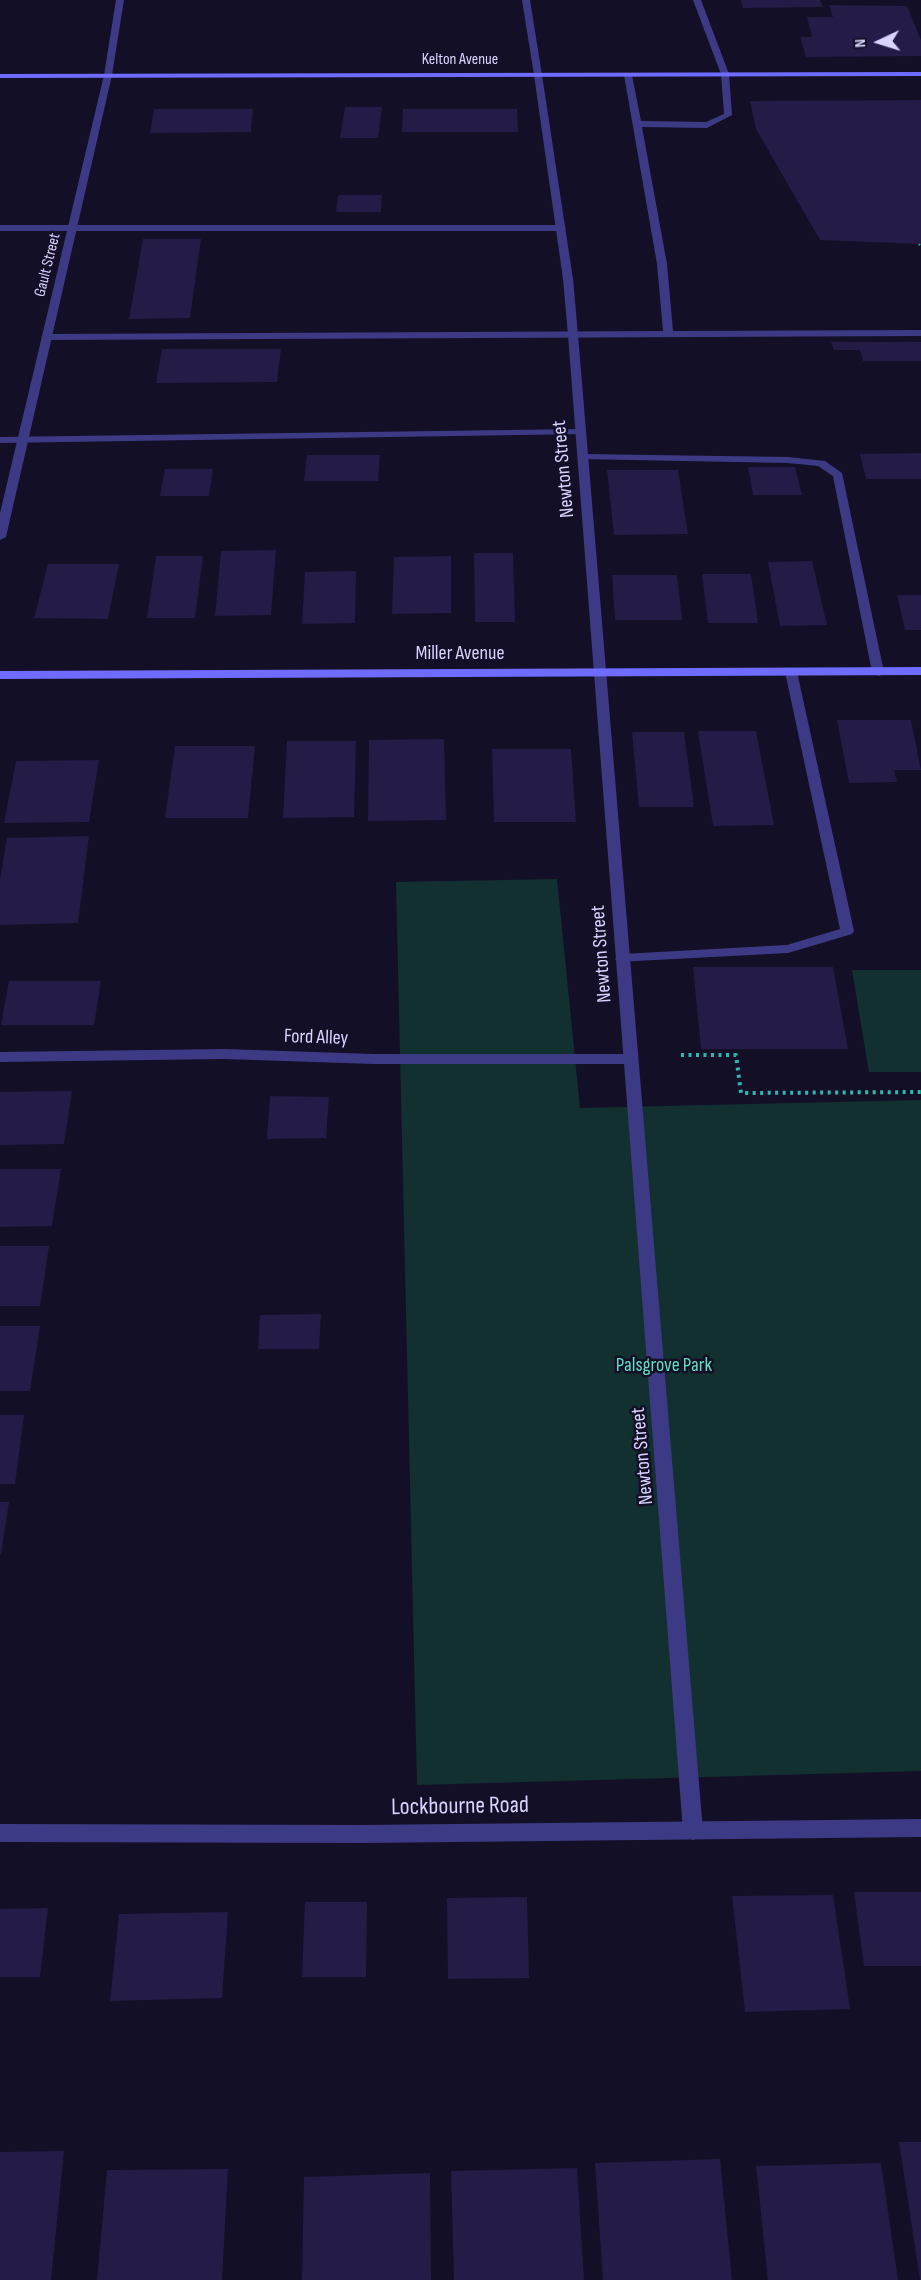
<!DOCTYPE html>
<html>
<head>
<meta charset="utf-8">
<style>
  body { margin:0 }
  #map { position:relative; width:921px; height:2280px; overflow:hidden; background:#130f26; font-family:"Sofia Sans Condensed",sans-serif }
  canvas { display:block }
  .north { position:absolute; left:849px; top:12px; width:60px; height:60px; -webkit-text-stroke:4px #130f26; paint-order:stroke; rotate:266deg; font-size:16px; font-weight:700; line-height:24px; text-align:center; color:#d9d4ff }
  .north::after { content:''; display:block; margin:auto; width:21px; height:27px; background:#d9d4ff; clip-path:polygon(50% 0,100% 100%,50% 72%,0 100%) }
</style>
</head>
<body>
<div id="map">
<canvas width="921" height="2280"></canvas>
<div class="north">N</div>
</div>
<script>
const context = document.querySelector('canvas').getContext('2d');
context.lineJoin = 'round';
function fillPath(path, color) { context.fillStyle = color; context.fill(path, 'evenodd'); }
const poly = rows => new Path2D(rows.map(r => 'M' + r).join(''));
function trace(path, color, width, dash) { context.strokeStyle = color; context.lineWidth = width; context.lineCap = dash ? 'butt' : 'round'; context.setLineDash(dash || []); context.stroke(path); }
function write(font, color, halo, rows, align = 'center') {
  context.font = font + ' "Sofia Sans Condensed",sans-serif'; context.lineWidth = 5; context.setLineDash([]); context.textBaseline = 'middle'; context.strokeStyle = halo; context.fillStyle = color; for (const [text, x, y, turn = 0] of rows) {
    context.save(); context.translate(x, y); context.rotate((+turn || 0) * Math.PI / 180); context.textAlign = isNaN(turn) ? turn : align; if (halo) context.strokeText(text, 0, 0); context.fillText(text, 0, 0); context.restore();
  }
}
fillPath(poly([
  [557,879,580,1108,921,1100,921,1771,417,1785,396,882],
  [852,970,921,970,921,1072,869,1072]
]), '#12302f');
fillPath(poly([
  [741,0,820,0,823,7,743,8],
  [829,5,907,6,921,40,921,56,806,57,800,37,812,37,807,17,833,17],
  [921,100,921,244,820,240,756,129,750,101],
  [345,107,382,107,378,138,340,138],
  [154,109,253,109,251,132,150,133],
  [403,109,517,109,518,132,402,132],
  [338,195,382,195,381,212,336,212],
  [143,239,201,239,190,318,129,319],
  [831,342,921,342,921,361,863,361,860,350,834,350],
  [162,349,281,349,277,382,156,383],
  [921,453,921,479,866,479,860,454],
  [307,455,380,455,378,481,304,481],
  [748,467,795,467,802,495,753,495],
  [165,469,213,469,209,496,160,496],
  [607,470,678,470,688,534,614,535],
  [276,550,271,615,215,616,221,551],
  [474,553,513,553,515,622,475,622],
  [156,556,203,556,195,618,147,618],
  [451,556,451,613,392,614,394,557],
  [812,561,827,625,780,626,768,562],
  [48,564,119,564,108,619,34,618],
  [356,571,355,623,302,624,305,572],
  [702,574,751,574,758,623,708,623],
  [612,575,677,575,682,620,615,620],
  [897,595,921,595,921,630,905,630],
  [837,720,911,720,921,770,894,770,897,782,849,783],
  [698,731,756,731,774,825,713,826],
  [632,732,684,732,694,807,639,807],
  [444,739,446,820,368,821,369,740],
  [287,741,356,741,354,817,283,818],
  [175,746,255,746,248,818,165,818],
  [492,749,571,749,576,822,494,822],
  [99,760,89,822,4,823,16,761],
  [89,836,78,923,0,925,0,880,7,838],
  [693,967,833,967,848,1049,701,1049],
  [9,981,101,981,94,1025,1,1025],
  [72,1091,64,1144,0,1145,0,1092],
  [270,1096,329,1097,326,1138,267,1139],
  [0,1169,61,1169,52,1226,0,1227],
  [0,1246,49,1246,40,1306,0,1306],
  [321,1314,319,1349,258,1349,260,1315],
  [0,1326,40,1326,30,1391,0,1391],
  [0,1415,24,1415,15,1484,0,1484],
  [0,1502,9,1502,1,1554,0,1554],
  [854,1892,921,1892,921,1966,864,1966],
  [833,1895,850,2009,745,2012,732,1896],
  [527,1897,529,1978,448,1979,447,1898],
  [305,1902,367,1902,366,1977,302,1977],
  [48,1908,40,1977,0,1977,0,1909],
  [228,1912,222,1998,110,2001,119,1914],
  [899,2142,921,2142,921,2280,920,2280],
  [64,2151,51,2280,0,2280,0,2152],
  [720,2159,732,2280,603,2280,595,2163],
  [881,2163,898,2280,768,2280,756,2166],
  [577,2168,584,2280,454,2280,451,2171],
  [228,2169,222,2280,97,2280,107,2170],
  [430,2173,431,2280,302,2280,304,2177]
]), '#241b47');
trace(poly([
  [919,244,921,247]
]), '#2fb8b0', 2, [1.5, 3]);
trace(poly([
  [681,1055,736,1055,741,1093,921,1092]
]), '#2fb8b0', 4, [3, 4.5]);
fillPath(poly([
  [522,0,530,0,542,75,538,77,534,75,522,0],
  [693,0,701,0,729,74,732,115,707,128,642,127,667,264,673,331,921,330,921,336,46,340,41,337,46,334,663,331,657,264,624,75,628,73,632,75,641,121,706,122,724,114,721,74,693,0],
  [0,225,561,225,566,228,561,231,0,231,0,225],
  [581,429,585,430,585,434,0,443,0,437,581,429],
  [583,454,788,457,825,461,842,473,884,672,882,675,878,676,872,672,833,476,818,466,788,463,579,459,578,457,583,454],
  [791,668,797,672,854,931,852,934,788,953,617,962,615,959,617,956,622,954,787,945,840,929,785,672,791,668],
  [224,1049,374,1054,630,1054,637,1059,630,1064,374,1064,224,1059,0,1062,0,1052,224,1049],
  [921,1819,921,1837,362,1843,0,1842,0,1824,362,1825,921,1819]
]), '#3d3a85');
fillPath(poly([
  [116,0,124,0,112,75,6,537,0,540,0,513,104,75,116,0],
  [538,73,542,75,573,279,578,335,703,1831,700,1837,693,1840,686,1837,683,1831,568,335,563,279,534,75,538,73]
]), '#3d3a85');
fillPath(poly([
  [921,72,921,76,0,78,0,74,921,72],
  [921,667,921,675,0,679,0,671,921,667]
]), '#6f6bff');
write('16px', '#d9d4ff', '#130f26', [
  ["Kelton Avenue",460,60],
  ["Gault Street",48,265,-76]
]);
write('20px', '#d9d4ff', '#130f26', [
  ["Newton Street",564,469,-95],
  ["Miller Avenue",460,654],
  ["Newton Street",602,954,-94],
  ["Ford Alley",316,1038,2],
  ["Newton Street",643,1456,-95]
]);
write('20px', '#5fe0c0', '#130f26', [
  ["Palsgrove Park",664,1366]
]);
write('24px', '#d9d4ff', '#130f26', [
  ["Lockbourne Road",460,1807,-1]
]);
</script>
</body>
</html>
